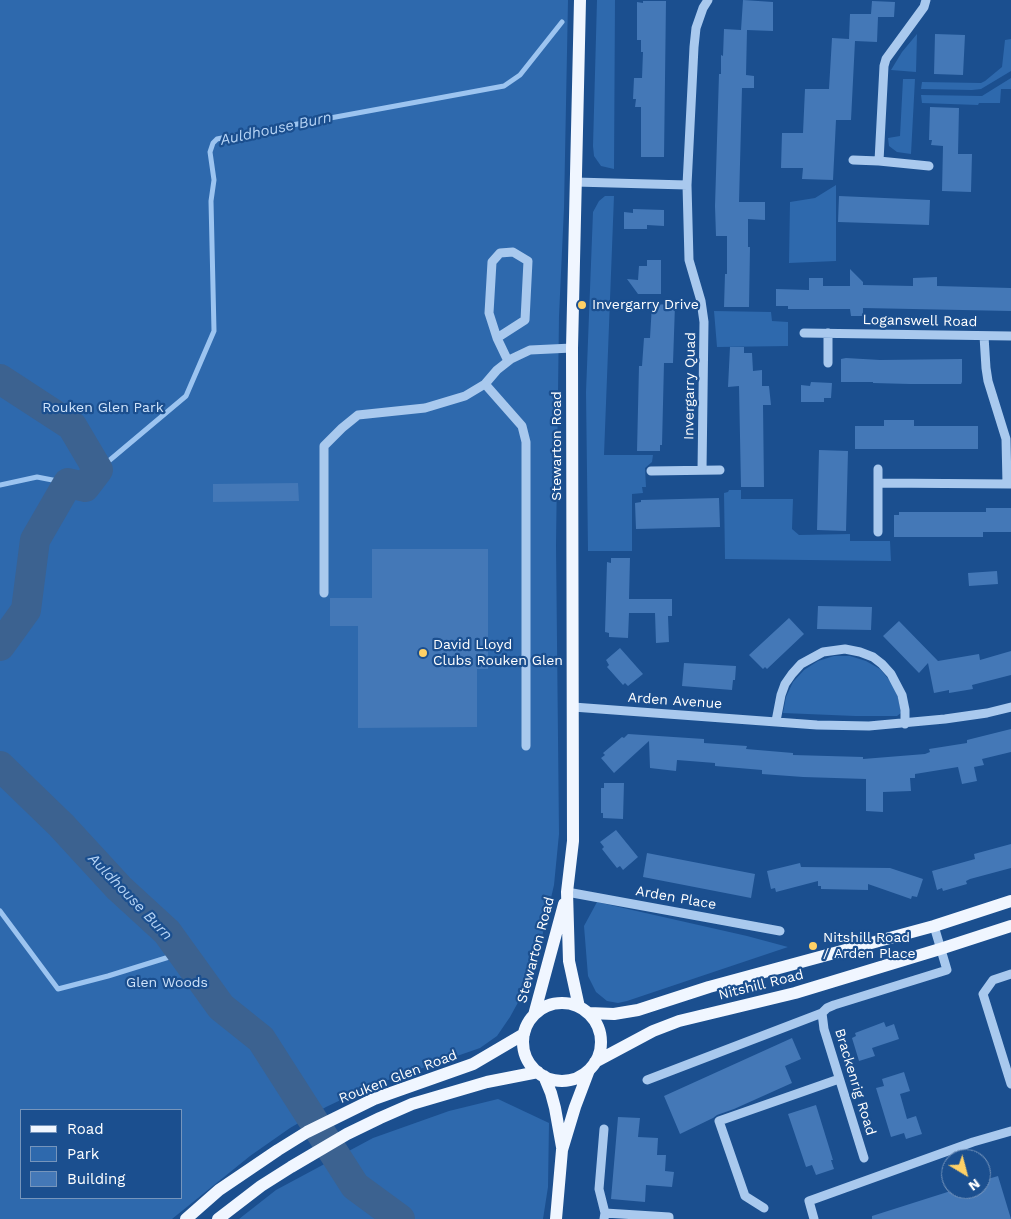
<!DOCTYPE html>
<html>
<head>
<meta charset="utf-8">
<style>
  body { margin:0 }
  #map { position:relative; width:1011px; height:1219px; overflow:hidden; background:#1b4f8f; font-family:"Work Sans",sans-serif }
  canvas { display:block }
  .legend { position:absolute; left:20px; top:1109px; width:162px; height:90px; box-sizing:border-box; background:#1b4f8f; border:1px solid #7695bc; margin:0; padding:6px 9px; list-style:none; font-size:15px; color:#fff }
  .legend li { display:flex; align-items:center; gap:10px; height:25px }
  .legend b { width:25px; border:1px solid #7695bc }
  .north { position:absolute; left:941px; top:1149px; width:50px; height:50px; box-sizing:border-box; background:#1b4f8f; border:1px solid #7695bc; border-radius:50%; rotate:143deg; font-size:14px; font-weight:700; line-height:20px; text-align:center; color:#fff }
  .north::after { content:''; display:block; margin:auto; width:18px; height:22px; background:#ffd166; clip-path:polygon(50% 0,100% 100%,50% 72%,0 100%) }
</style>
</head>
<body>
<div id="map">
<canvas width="1011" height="1219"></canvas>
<ul class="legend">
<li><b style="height:6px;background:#f0f6ff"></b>Road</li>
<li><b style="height:14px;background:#2e69ad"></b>Park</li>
<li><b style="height:14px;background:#4478b7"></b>Building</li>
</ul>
<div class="north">N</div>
</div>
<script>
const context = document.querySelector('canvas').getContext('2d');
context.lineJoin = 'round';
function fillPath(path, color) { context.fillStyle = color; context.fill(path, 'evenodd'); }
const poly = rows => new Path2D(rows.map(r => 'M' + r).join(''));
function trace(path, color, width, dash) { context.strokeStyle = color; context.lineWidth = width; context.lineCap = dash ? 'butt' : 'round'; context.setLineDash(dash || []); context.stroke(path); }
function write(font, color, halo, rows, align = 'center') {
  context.font = font + ' "Work Sans",sans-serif'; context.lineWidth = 4.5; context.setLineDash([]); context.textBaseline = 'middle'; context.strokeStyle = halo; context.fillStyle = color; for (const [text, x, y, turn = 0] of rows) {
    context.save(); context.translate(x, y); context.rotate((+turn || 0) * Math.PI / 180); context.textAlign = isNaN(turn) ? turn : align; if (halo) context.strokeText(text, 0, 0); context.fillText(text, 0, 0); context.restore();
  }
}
fillPath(poly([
  [0,0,568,0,564,208,559,316,556,545,559,834,554,885,539,950,527,986,510,1017,497,1036,480,1048,368,1087,326,1107,290,1128,250,1156,172,1219,0,1219],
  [21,1110,181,1110,181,1198,21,1198],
  [597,0,615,0,614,169,601,166,594,156,593,146],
  [917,34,916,72,891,70,902,52],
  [1011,39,1011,71,981,89,972,90,921,89,922,82,981,83,985,81,1002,67,1005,40],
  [1011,78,1011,89,1001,89,1000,103,979,103,978,105,922,103,921,95,982,96],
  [903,79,915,79,911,154,897,152,889,146,888,138,900,136],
  [836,185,836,261,789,263,790,202,815,198],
  [605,196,614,196,604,455,653,455,652,462,645,468,646,487,642,487,643,493,632,494,632,551,588,551,586,392,593,212,599,201],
  [714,311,771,312,772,321,788,322,788,346,717,347],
  [729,490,741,490,741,499,793,499,792,529,799,535,850,534,850,541,890,541,891,561,725,559,724,493,728,492],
  [834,656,850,656,866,661,880,669,891,682,898,697,901,713,897,716,855,716,783,713,786,697,793,682,804,670,818,661],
  [597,902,747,936,788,947,627,1001,618,1003,607,1001,596,992,588,976,584,926],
  [498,1099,549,1123,548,1187,543,1219,239,1219,276,1190,373,1138,449,1111]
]), '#2e69ad');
trace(poly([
  [98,470,186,396,214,331,211,201,214,180,210,152,213,143,217,139,227,137,504,86,520,75,562,22],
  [0,485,37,477,68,483],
  [0,911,58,989,108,976,182,953]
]), '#9cc4f0', 5);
trace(poly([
  [0,379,72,426,98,470,85,487,68,483,35,540,26,610,0,646],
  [0,766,61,825,119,888,167,932,221,1007,261,1039,355,1186,400,1219]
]), '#3c6290', 30);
fillPath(poly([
  [743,0,773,2,773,31,747,30,746,75,754,76,754,88,742,88,739,202,765,202,765,220,748,219,748,247,750,247,749,307,724,307,725,274,727,274,727,236,716,236,715,206,719,74,721,74,721,55,723,56,724,29,741,30],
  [643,1,666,1,664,157,641,157,641,107,635,107,636,99,633,99,634,78,642,78,643,52,641,52,641,40,637,40,637,2,643,3],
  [872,1,895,2,894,17,878,17,877,42,855,41,851,120,836,120,833,180,802,179,803,168,781,168,782,133,803,133,805,89,829,89,832,38,849,39,850,14,871,14],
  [935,34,965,35,963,75,934,74],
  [930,107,959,108,958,154,972,154,971,192,942,191,943,146,931,145,932,140,929,140],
  [839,196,930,200,929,225,838,222],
  [633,209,664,210,664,226,647,225,647,229,624,229,624,212,633,213],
  [647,260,661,260,661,294,638,294,627,279,638,280,639,266,647,266],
  [850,269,863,282,863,285,913,286,913,278,937,277,937,286,1011,288,1011,311,863,308,863,316,851,316,850,309,788,309,788,306,776,306,776,289,809,290,809,278,823,278,823,286,850,286],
  [652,304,675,305,673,363,664,363,662,445,660,445,660,451,637,451,639,366,642,366,644,338,650,338],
  [730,347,744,347,744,353,752,353,753,371,762,370,762,386,769,386,771,405,763,405,764,487,741,487,739,386,728,387],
  [846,358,880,360,962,359,962,382,961,384,910,384,873,383,873,382,841,382,841,359],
  [811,382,832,383,831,398,824,398,824,402,801,402,801,385,810,386],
  [884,420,914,420,914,426,978,426,978,449,855,449,855,426,884,426],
  [819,450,848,451,846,531,817,530],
  [298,483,299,501,213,502,213,484],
  [719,498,720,527,636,529,635,503,641,502,641,500],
  [986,508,1011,508,1011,532,983,532,983,537,894,537,894,515,899,515,899,512,986,512],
  [372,549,488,549,488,669,477,669,477,727,358,728,358,626,330,626,330,598,372,598],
  [611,558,630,558,629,599,672,599,672,616,668,616,669,642,656,643,655,613,629,613,628,638,609,637,609,633,605,632,607,562,611,563],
  [997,571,998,584,969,586,968,573],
  [818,606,872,607,871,630,817,629],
  [789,618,804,634,767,669,765,667,763,669,749,655],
  [899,621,938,661,979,654,980,660,1011,651,1011,675,972,685,973,689,949,693,949,690,934,693,928,663,919,673,883,636],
  [620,648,643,674,628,686,625,683,623,685,607,667,609,665,606,660],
  [684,663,736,666,735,680,733,680,732,690,682,686],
  [1011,729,1011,752,982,759,984,765,974,767,977,781,962,784,958,767,915,774,915,778,910,778,911,791,883,792,883,812,866,811,866,779,803,777,762,774,762,770,715,766,715,763,677,760,676,771,650,768,649,741,614,773,601,758,605,755,603,753,622,737,624,738,628,734,704,739,704,743,747,746,746,749,793,753,793,755,863,757,863,759,925,754,930,752,929,749,967,743,967,740],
  [604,783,624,783,623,819,603,818,603,813,601,813,601,788,604,788],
  [616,830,638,857,623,870,620,866,617,868,609,858,602,849,604,847,600,842],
  [1011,844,1011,868,970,879,966,881,967,884,943,891,942,888,937,890,932,871,975,859,974,854],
  [647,853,755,874,751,898,643,877],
  [800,863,801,867,890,868,923,879,917,897,912,896,911,899,868,884,868,890,821,889,821,886,818,886,818,881,776,892,775,888,771,889,767,871],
  [884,1022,886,1027,894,1024,899,1039,872,1048,875,1056,859,1061,852,1038,856,1036,855,1033],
  [792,1038,801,1059,785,1066,792,1083,734,1109,717,1115,713,1118,680,1134,664,1096],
  [904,1072,910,1091,900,1094,907,1119,916,1116,922,1134,906,1139,904,1133,891,1137,876,1088,884,1086,882,1079],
  [816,1105,833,1160,831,1160,834,1169,816,1175,812,1165,806,1167,788,1114],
  [618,1117,640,1118,638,1137,658,1138,657,1155,666,1155,665,1171,674,1172,672,1187,646,1185,645,1202,611,1199],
  [998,1176,1011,1219,872,1219,872,1216,957,1189,981,1189,981,1181]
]), '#4478b7');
trace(poly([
  [926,0,924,7,886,59,884,66,879,161,929,166],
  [853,160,879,161],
  [575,182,687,185,694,47,696,28,703,8,708,0],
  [687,185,689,260,701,301,704,322,702,470],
  [804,333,1011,336],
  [984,336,986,368,988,381,1006,439,1007,484],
  [497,338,525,320,528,261,513,252,500,253,492,262,489,313,497,338,508,361],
  [828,363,828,333],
  [485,384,522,426,526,442,526,746],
  [878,469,878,532],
  [651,471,720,470],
  [879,483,1011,484],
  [324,593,324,446,342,428,358,415,425,408,465,396,485,384,497,370,511,359,530,350,572,348],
  [573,707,817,725,869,726,945,719,987,713,1011,707],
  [776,721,781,695,785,684,792,674,801,664,823,652,845,649,860,652,873,657,882,664,891,674,902,695,905,710,905,724],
  [567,892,780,931],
  [1011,974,993,980,983,994,1011,1084],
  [822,1013,824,1029,864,1158],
  [647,1080,822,1013,827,1008,834,1005,947,970,934,926],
  [604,1129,599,1189,605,1213],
  [764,1208,745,1196,719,1121,839,1079],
  [604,1219,605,1213,669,1217,669,1219],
  [814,1219,809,1201,973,1142,1011,1131]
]), '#a9c9ee', 9);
trace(poly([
  '523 1042a39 39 0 1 1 78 0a39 39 0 1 1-78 0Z',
  [579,1007,569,961,567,892,573,841,572,348,580,0],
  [589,1013,614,1014,638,1010,709,987,934,926,1011,901],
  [534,1015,564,904],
  [595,1062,653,1031,679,1021,795,993,940,949,1011,926],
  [544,1076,551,1093,555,1108,562,1147],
  [186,1219,219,1190,278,1150,307,1132,374,1099,473,1064,524,1034],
  [218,1219,261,1186,291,1167,347,1134,380,1118,412,1104,487,1082,538,1072],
  [556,1219,562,1150,575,1107,589,1070]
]), '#f0f6ff', 12);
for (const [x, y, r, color] of [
  [582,305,5,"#ffd166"],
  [423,653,5,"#ffd166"],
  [813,946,5,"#ffd166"]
]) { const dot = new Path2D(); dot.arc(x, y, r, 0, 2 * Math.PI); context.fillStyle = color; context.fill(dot); trace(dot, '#1b4f8f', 2); }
write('14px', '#fff', '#1b4f8f', [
  ["Invergarry Drive",592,305],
  ["David Lloyd",433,645],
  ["Clubs Rouken Glen",433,661],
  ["Nitshill Road",823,938],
  ["/ Arden Place",823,954]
], 'left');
write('14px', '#fff', '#1b4f8f', [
  ["Loganswell Road",920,321,1],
  ["Invergarry Quad",690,386,-89],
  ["Stewarton Road",557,446,-90],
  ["Arden Avenue",675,701,4],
  ["Arden Place",676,898,10],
  ["Stewarton Road",536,950,-75],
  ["Nitshill Road",761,985,-14],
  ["Rouken Glen Road",398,1077,-21],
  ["Brackenrig Road",855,1082,73]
]);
write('14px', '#cfe3fa', '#1b4f8f', [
  ["Rouken Glen Park",103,408],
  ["Glen Woods",167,983]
]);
write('italic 15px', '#b5d3f5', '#1b4f8f', [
  ["Auldhouse Burn",276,129,-12],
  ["Auldhouse Burn",130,897,46]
]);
</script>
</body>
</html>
